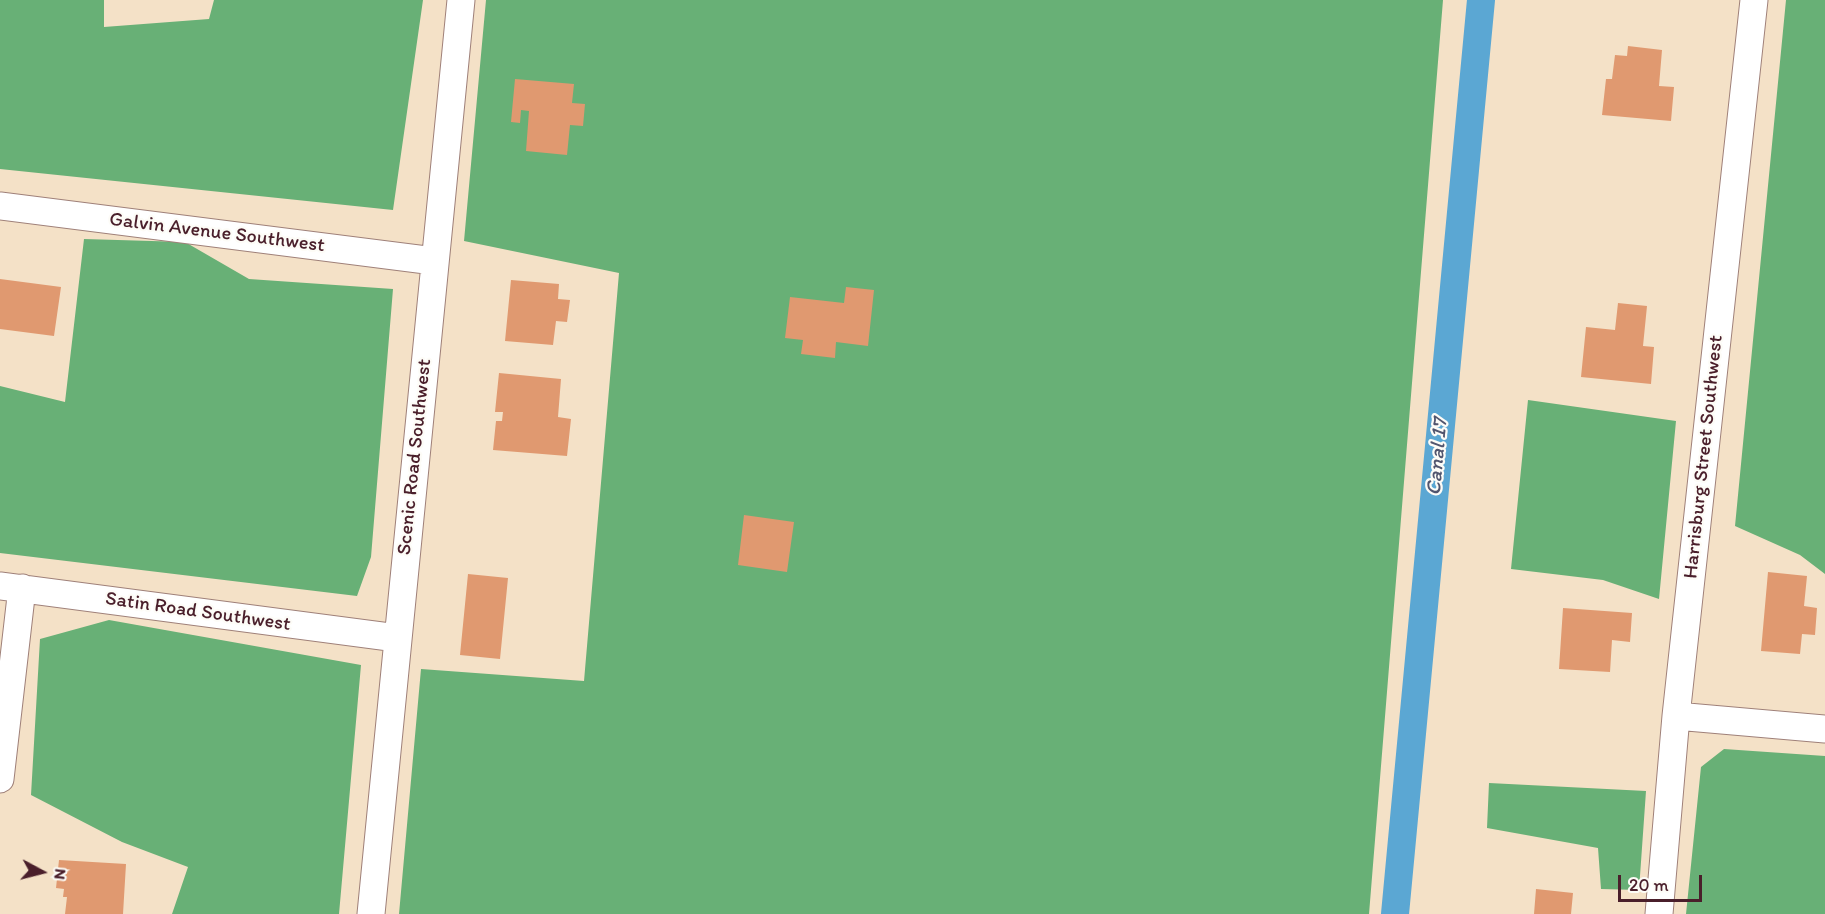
<!DOCTYPE html>
<html>
<head>
<meta charset="utf-8">
<style>
  body { margin:0 }
  #map { position:relative; width:1825px; height:914px; overflow:hidden; background:#f4e1c7; font-family:Itim,sans-serif }
  canvas { display:block }
  .north { position:absolute; left:12px; top:842px; width:60px; height:60px; -webkit-text-stroke:4px #fdfcf7; paint-order:stroke; rotate:97deg; font-size:16px; font-weight:700; line-height:24px; text-align:center; color:#4a1f2b }
  .north::after { content:''; display:block; margin:auto; width:21px; height:27px; background:#4a1f2b; clip-path:polygon(50% 0,100% 100%,50% 72%,0 100%) }
  .scale { position:absolute; left:1618px; top:875px; width:84px; height:27px; box-sizing:border-box; border:3px solid #4a1f2b; border-top:0; padding-left:8px; font-size:18px; line-height:21px; white-space:nowrap; color:#4a1f2b; -webkit-text-stroke:4px #fdfcf7; paint-order:stroke }
</style>
</head>
<body>
<div id="map">
<canvas width="1825" height="914"></canvas>
<div class="north">N</div>
<div class="scale">20 m</div>
</div>
<script>
const context = document.querySelector('canvas').getContext('2d');
context.lineJoin = 'round';
function fillPath(path, color) { context.fillStyle = color; context.fill(path, 'evenodd'); }
const poly = rows => new Path2D(rows.map(r => 'M' + r).join(''));
function trace(path, color, width, dash) { context.strokeStyle = color; context.lineWidth = width; context.lineCap = dash ? 'butt' : 'round'; context.setLineDash(dash || []); context.stroke(path); }
function write(font, color, halo, rows, align = 'center') {
  context.font = font + ' Itim,sans-serif'; context.lineWidth = 4.5; context.setLineDash([]); context.textBaseline = 'middle'; context.strokeStyle = halo; context.fillStyle = color; for (const [text, x, y, turn = 0] of rows) {
    context.save(); context.translate(x, y); context.rotate((+turn || 0) * Math.PI / 180); context.textAlign = isNaN(turn) ? turn : align; if (halo) context.strokeText(text, 0, 0); context.fillText(text, 0, 0); context.restore();
  }
}
fillPath(poly([
  [0,0,104,0,104,27,209,19,214,0,423,0,393,210,0,169],
  [486,0,1443,0,1369,914,399,914,421,669,584,681,619,273,464,241],
  [1786,0,1825,0,1825,574,1800,555,1735,526],
  [84,239,185,242,249,279,393,289,371,557,357,596,0,553,0,386,65,402],
  [1528,400,1676,421,1659,599,1603,580,1511,569],
  [109,620,361,665,339,914,172,914,188,867,122,842,31,795,40,639],
  [1724,749,1825,756,1825,914,1686,914,1701,767],
  [1489,783,1646,791,1639,890,1601,889,1598,848,1487,828]
]), '#68b076');
trace(poly([
  [1395,914,1481,0]
]), '#5ba7d3', 28);
fillPath(poly([
  [1628,46,1662,50,1659,86,1674,87,1671,121,1602,115,1606,79,1612,79,1615,55,1627,56],
  [515,79,574,84,572,103,585,104,583,126,570,125,567,155,526,151,529,111,521,110,520,123,511,122],
  [0,279,61,287,54,336,0,329],
  [511,280,559,284,558,299,570,300,567,322,556,321,553,345,505,341],
  [846,287,874,290,868,346,836,342,835,358,801,354,803,340,785,338,790,297,844,303],
  [1618,303,1647,306,1643,346,1654,347,1651,384,1581,377,1586,327,1615,330],
  [499,373,561,379,558,417,571,419,567,456,493,450,496,421,502,421,503,412,495,412],
  [744,515,794,522,787,572,738,565],
  [1768,572,1807,576,1804,606,1817,608,1815,635,1802,634,1800,654,1761,651],
  [468,574,508,578,500,659,460,655],
  [1563,608,1632,613,1630,642,1612,640,1610,672,1559,669],
  [59,860,126,864,123,914,65,914,67,897,63,897,64,889,56,888],
  [1536,889,1573,893,1571,914,1534,914]
]), '#e09970');
const street = poly([
  [0,206,434,261],
  [0,586,397,638],
  [1676,716,1825,729],
  [0,779,22,588],
  [371,914,461,0],
  [1659,914,1676,716,1754,0]
]);
trace(street, '#9f8079', 29);
trace(street, '#fff', 27);
write('20px', '#4a1f2b', '#fdfcf7', [
  ["Galvin Avenue Southwest",217,233,7],
  ["Scenic Road Southwest",415,457,-84],
  ["Harrisburg Street Southwest",1704,457,-84],
  ["Satin Road Southwest",198,612,8]
]);
write('italic 21px', '#51556e', '#fdfcf7', [
  ["Canal 17",1438,457,-85]
]);
</script>
</body>
</html>
